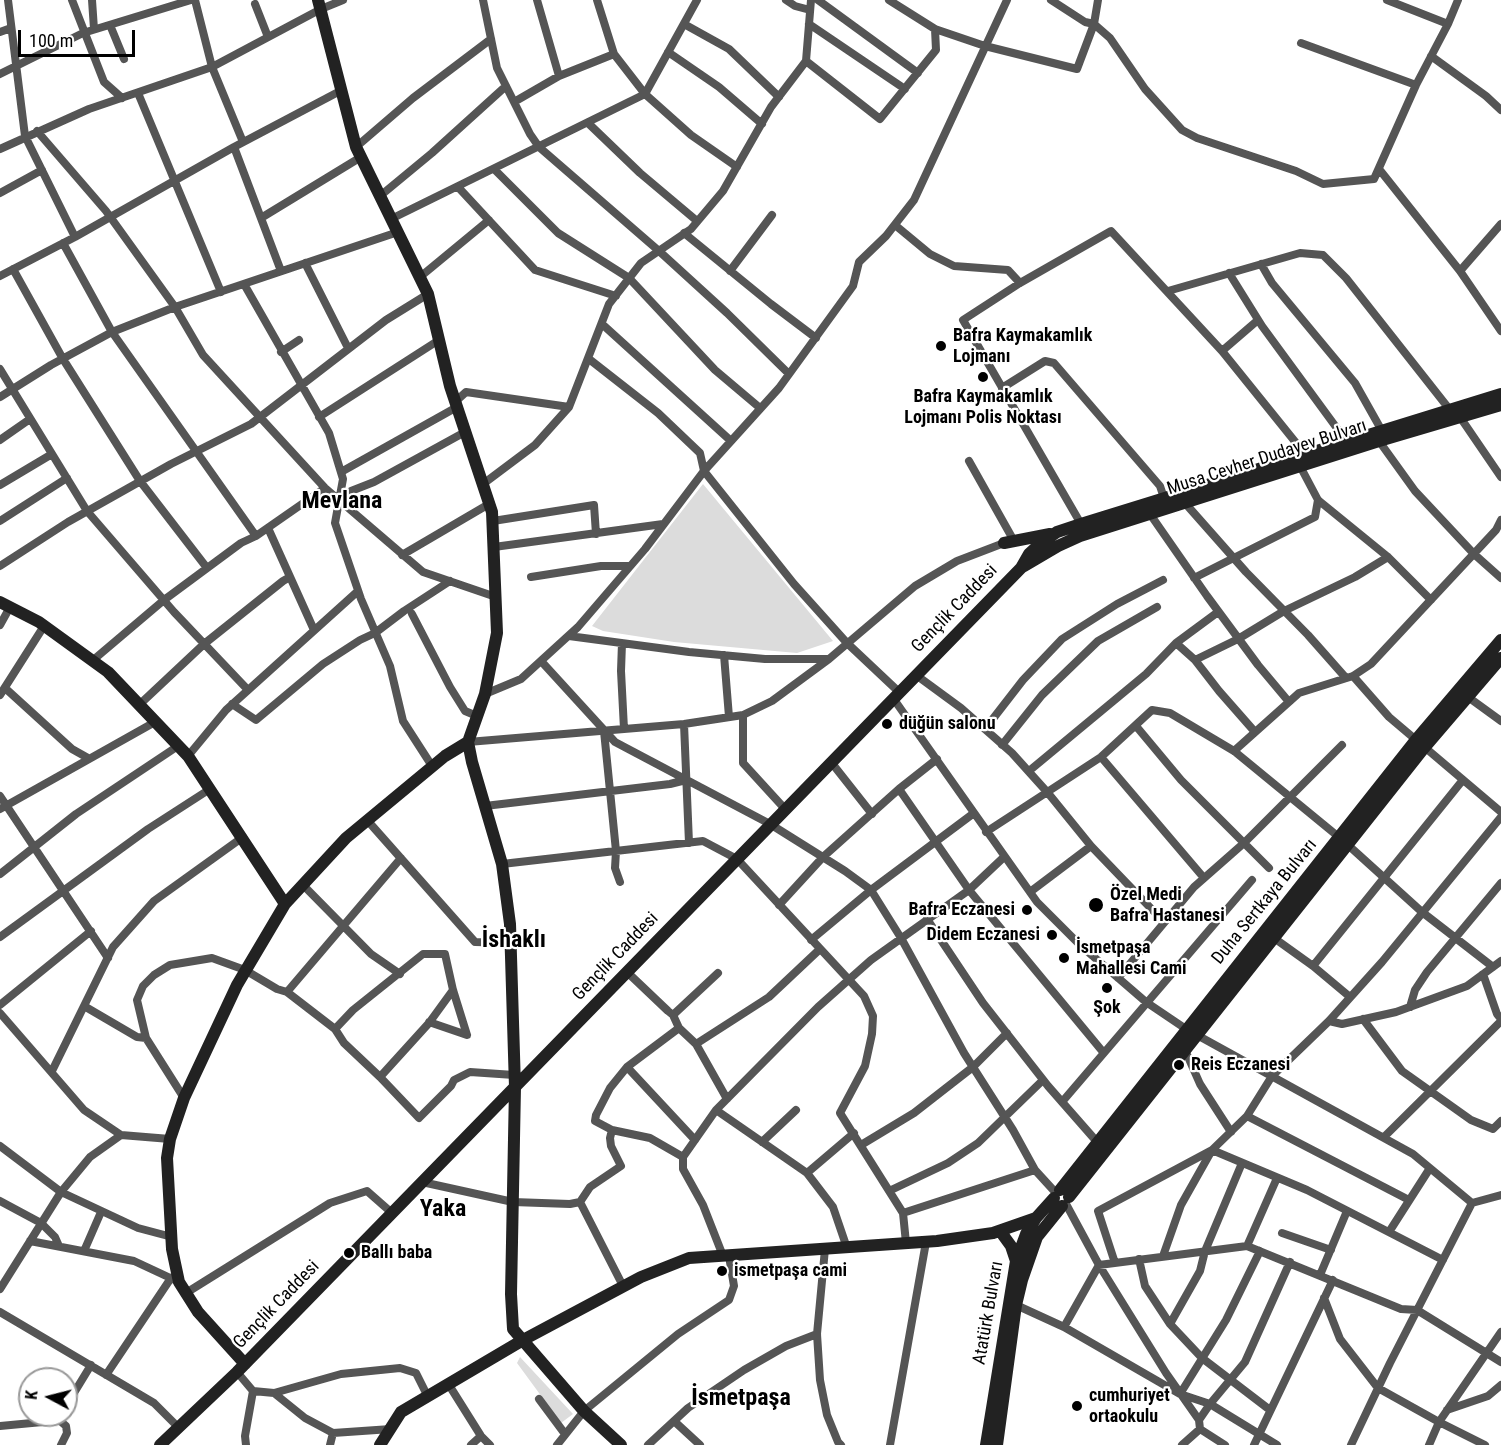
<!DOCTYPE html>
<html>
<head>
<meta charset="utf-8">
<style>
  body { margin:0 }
  #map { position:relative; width:1501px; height:1445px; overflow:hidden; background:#fff; font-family:"Roboto Condensed",sans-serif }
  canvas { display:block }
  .north { position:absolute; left:18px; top:1367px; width:60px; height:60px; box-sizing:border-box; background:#fff; border:2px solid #999; border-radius:50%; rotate:277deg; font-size:16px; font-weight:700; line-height:24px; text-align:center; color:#000 }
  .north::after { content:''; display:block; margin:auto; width:21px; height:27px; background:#000; clip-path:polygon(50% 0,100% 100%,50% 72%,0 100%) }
  .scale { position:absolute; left:18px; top:30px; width:117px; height:27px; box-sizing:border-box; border:3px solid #000; border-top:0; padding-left:8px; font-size:18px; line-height:21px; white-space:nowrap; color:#000; -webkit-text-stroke:4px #fff; paint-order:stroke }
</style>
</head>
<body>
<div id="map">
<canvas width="1501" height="1445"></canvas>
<div class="north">K</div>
<div class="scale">100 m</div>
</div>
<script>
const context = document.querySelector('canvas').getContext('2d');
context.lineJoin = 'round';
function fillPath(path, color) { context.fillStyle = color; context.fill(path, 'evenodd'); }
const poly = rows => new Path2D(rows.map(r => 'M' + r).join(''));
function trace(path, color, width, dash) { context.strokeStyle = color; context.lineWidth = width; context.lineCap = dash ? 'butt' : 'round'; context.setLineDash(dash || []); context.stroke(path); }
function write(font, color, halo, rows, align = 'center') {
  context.font = font + ' "Roboto Condensed",sans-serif'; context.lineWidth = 4.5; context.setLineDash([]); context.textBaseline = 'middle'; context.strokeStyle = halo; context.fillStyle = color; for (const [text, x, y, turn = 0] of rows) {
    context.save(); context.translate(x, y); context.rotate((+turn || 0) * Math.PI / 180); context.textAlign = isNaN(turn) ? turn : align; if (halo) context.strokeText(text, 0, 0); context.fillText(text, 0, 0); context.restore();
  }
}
fillPath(poly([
  [703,484,833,641,797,653,674,642,603,631,592,626],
  [520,1357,573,1414,561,1423,517,1363]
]), '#dcdcdc');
trace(poly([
  [8,0,25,136,75,237],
  [72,0,104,82,122,98],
  [92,0,94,29],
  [195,0,212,67,243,142],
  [483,0,497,68,530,134,539,147,659,251,727,313,789,374],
  [537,0,559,76],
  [597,0,614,54,645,94,691,135,737,167],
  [786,0,795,6,810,10],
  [818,0,918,73],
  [889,0,935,29,985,46,1077,69,1094,24,1098,0],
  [1051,0,1085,22,1094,24,1110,38,1145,89,1182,130,1197,138,1296,171,1323,184,1374,179,1416,85,1448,24,1458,0],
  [1387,0,1448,24],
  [255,4,268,37],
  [684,24,729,49,779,97],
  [809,24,905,89],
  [110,25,124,59],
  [0,32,11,28],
  [1301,43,1416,85],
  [668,52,719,87,762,124],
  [1431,56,1486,96,1501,110],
  [806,61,880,119,936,50,935,29],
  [0,74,83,33,191,0],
  [138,93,221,292],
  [514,102,559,76,614,54],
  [588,123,640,173,697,221],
  [37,131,106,211,175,307,203,355,325,488,423,572,496,597],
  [234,147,281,271],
  [356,147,413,98,491,39],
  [0,149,89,109,212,67,321,9,343,0],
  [494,169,558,233,629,278,715,370,760,408],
  [1379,169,1460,271,1501,331],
  [458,187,535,270,616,296],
  [0,193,42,170],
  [380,196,432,153,506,86],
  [261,218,361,157],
  [391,219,645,94,697,0],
  [895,225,930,254,954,266,1008,270,1020,283],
  [684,233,771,304,816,338],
  [63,243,112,332,256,536,325,488],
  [305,263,348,348],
  [1261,264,1272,283,1355,383,1382,431],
  [13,269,63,359,140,481,207,568],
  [730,271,772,215],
  [1460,271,1501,224],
  [1229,273,1262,326,1347,442],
  [0,276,75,237,234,147,342,90],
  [420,277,489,220],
  [244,284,329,433,343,479,335,523,361,599,390,666,403,721,432,766],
  [1168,291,1300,253,1323,255,1346,278,1450,410],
  [602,324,731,441],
  [1222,351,1258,320],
  [281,352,299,340],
  [589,359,658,413,700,453,704,471,794,584,847,643,899,692],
  [0,369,87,511,174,612,248,690],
  [1002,388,1045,361,1054,363,1160,486,1164,498],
  [0,397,51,365,112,332,175,307,398,232],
  [455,402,466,392,569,407],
  [319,417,439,340],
  [1460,417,1501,477],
  [0,440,30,419],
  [1379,441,1415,491,1474,554,1501,578],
  [969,461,1014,541],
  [1300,466,1318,500,1388,557,1431,600],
  [341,472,457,407],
  [483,484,535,445,569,407,609,304,641,263,691,229,723,191,771,107,806,61,811,0],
  [0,485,52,454],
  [338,500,351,491,374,482,465,432],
  [1185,503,1246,572,1308,635,1346,678],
  [1150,514,1207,596,1258,665,1289,702],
  [0,521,67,478],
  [493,521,594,505,596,534],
  [1081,524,963,320,1020,283,1111,231,1222,351,1305,454],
  [268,528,314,630],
  [494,547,663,524],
  [402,555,489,504],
  [0,566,68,522,171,464,251,424,386,320,428,294],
  [531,577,601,566,630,566],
  [1194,578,1315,517,1318,500],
  [412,614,450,687,465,711,477,716],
  [0,625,10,607],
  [569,636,689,652,765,659,828,659],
  [622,643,621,671,624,729],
  [1176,643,1195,660,1238,639,1284,611,1355,577,1388,557],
  [724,655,729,717],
  [1195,660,1219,691,1255,732],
  [92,661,164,600,241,543,256,536],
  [541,661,615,742,770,824,845,871,871,890,901,938,964,1053,1013,1130,1035,1170,1056,1193],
  [916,675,961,708,1012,753,1048,793,1091,846,1164,922],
  [1353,676,1389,717,1501,812],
  [5,688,72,749,88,758],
  [485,694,521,679,578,627,645,549,704,471,779,388,853,286,859,262,886,236,914,200,1007,0],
  [0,695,44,626],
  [1468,697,1501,721],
  [893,698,1037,902,1080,945,1146,1002,1186,1029,1413,1154,1472,1203,1501,1195],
  [232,704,256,720,323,664,360,640,375,633,404,611,450,581],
  [139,705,204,644,283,581,290,577],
  [743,715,743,763,785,809],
  [684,724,689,843],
  [1136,726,1181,780,1269,868],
  [985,729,1023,680,1062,639,1117,604,1163,580],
  [604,731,616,851,615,868,620,882],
  [468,742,684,724,743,715,772,701,829,659,915,586,957,561,1004,543],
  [1002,745,1042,695,1098,641,1157,607],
  [1234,751,1299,693,1353,676,1371,664,1496,530,1501,520],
  [188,756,226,710,358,591],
  [1101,757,1204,878],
  [831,762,872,814],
  [1029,771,1146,674,1176,643,1218,612],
  [899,789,969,890,1103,1052],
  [0,796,108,958],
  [485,806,670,784,686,780],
  [0,809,155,722],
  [367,820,475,942,512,943],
  [986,832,1101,757,1152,710,1170,713,1234,751,1340,838],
  [1348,845,1422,912,1493,967],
  [502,864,703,841,737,859,864,996,873,1016,872,1034,865,1066,840,1113,903,1213,906,1243],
  [0,874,76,814,178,746],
  [303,885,371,954,400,974],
  [1030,892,1091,846],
  [779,905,823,857,899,789,937,759],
  [927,919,983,1003,1048,1086,1098,1143],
  [0,937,148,829,210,789],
  [1274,938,1313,966,1350,997],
  [811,940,871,890,974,813],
  [1313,966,1462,781],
  [627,972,668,1011,673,1015,679,1028,696,1044,727,1099],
  [1483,974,1497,1014,1501,1019],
  [1118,978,1194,887,1244,843,1342,745],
  [287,992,401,858],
  [0,1005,91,931],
  [84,1006,137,1037,146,1038],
  [1410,1007,1415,990,1427,972,1501,883],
  [0,1013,84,1110,121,1135],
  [673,1015,718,973],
  [1363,1019,1402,1071,1471,1120,1493,1129,1501,1121],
  [1329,1021,1342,1024,1396,1012,1467,986,1501,961],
  [429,1022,467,1035],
  [679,1028,627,1067,610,1088,596,1115,595,1121,612,1130,650,1138,683,1157,683,1169,703,1205,723,1256],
  [335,1029,353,1010,423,954,445,954,453,990,467,1035],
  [696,1044,769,997,820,949],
  [1185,1050,1200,1084,1231,1132],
  [627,1067,695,1140],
  [52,1071,113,947,154,901,243,837],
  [380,1077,429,1023,453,990],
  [184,1098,146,1038,137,1000,143,986,154,975,170,965,212,958,245,970,277,989,287,992,335,1029,344,1043,380,1077,419,1118,451,1086,454,1080,470,1072,514,1075],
  [1062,1102,1252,880],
  [716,1110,807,1173,833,1207,847,1248],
  [1247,1116,1409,1200],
  [1384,1137,1501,1021],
  [762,1142,796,1110],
  [861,1145,914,1113,973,1067,1007,1033],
  [0,1146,61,1192,138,1228,172,1237],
  [683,1157,716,1110,818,1007,871,960,969,890,1004,857],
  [807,1173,854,1133],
  [422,1182,513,1202,570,1204,580,1202,590,1187,621,1166,611,1146,610,1138,612,1130],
  [889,1191,948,1163,978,1143,1043,1080],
  [0,1201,41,1223,55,1237,59,1246],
  [580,1202,623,1286],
  [1066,1204,1099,1265,1166,1373,1199,1420,1200,1429,1182,1445],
  [903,1213,1035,1170],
  [1389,1232,1430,1168],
  [1282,1233,1331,1250],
  [30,1241,134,1261,179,1282],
  [1247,1246,1277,1178],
  [825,1249,817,1334,820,1380,827,1415,838,1442,841,1445],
  [84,1251,101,1212],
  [1163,1256,1181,1205,1212,1150,1247,1116,1272,1076,1329,1021,1382,962,1501,817],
  [1139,1259,1145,1286,1170,1324,1202,1358,1270,1410],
  [1115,1263,1098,1211,1212,1150,1307,1190,1443,1260],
  [1320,1275,1347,1211],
  [0,1289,61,1192,90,1157,121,1135,170,1139],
  [186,1293,330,1203,367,1191,392,1213],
  [1324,1298,1340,1339,1378,1388,1439,1422,1485,1445],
  [1016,1305,1064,1327,1180,1394,1210,1404,1277,1445],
  [0,1312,154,1403,179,1428],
  [1170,1324,1200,1271,1205,1251,1242,1163],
  [1064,1327,1099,1265,1247,1246,1401,1309,1417,1310,1501,1362],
  [237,1372,253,1391,274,1393,305,1418,333,1433,391,1429],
  [106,1375,171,1278],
  [449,1385,481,1436,490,1445],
  [274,1393,341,1374,400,1368,416,1373,428,1397],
  [1180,1394,1226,1320,1260,1251],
  [539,1399,565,1434],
  [66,1406,91,1365],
  [1447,1410,1488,1396,1501,1385],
  [58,1419,66,1426,67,1433,61,1445],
  [1199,1420,1210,1404,1245,1362,1290,1262],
  [674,1421,700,1445],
  [0,1426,53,1421,58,1419,60,1415],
  [1200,1429,1225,1445],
  [246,1445,245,1436,253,1391],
  [330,1445,333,1433],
  [471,1445,481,1436],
  [557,1445,584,1411,678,1334,729,1300,734,1286,729,1256],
  [648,1445,688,1408,744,1370,786,1346,817,1334],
  [890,1445,926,1242],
  [1254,1445,1333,1280],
  [1351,1445,1390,1363,1472,1203],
  [1429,1445,1439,1422,1501,1332]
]), '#555', 8);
trace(poly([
  [318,0,356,147,428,294,450,386,492,512,497,633,485,694,468,742,472,762,502,864,510,924,515,1087,511,1294,513,1329,584,1411,621,1445],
  [1004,543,1050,534],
  [1024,566,1058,546,1080,536,1379,441,1501,405],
  [0,602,39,622,108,672,188,756,285,904],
  [1060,1190,1415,741,1501,640],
  [1069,1197,1424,748,1501,658],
  [1003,1235,1011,1246,1016,1261],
  [245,1364,198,1312,179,1282,172,1249,167,1158,170,1139,184,1098,237,985,285,904,346,838,445,756,468,742],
  [160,1445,237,1372,1021,568,1029,554,1041,543,1057,532,1081,524,1501,394],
  [380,1445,401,1412,523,1340,641,1277,689,1258,937,1241,993,1233,1036,1218],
  [986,1445,1016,1261,1026,1234,1036,1218,1054,1198],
  [997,1445,1016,1305,1022,1280,1037,1237,1062,1206]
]), '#222', 12);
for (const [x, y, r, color] of [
  [941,346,6,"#000"],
  [983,377,6,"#000"],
  [887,724,6,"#000"],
  [1096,905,8,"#000"],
  [1027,910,6,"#000"],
  [1052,935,6,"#000"],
  [1064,958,6,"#000"],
  [1107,988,6,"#000"],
  [1179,1065,6,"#000"],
  [349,1253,6,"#000"],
  [722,1271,6,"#000"],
  [1077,1406,6,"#000"]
]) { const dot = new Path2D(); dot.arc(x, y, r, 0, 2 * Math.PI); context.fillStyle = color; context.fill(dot); trace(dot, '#fff', 2); }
write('bold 18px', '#000', '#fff', [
  ["Bafra Kaymakamlık",953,336],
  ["Lojmanı",953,357],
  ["Bafra Kaymakamlık",983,397,"center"],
  ["Lojmanı Polis Noktası",983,418,"center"],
  ["düğün salonu",899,724],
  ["Özel Medi",1110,895],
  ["Bafra Hastanesi",1110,916],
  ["Bafra Eczanesi",1015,910,"right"],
  ["Didem Eczanesi",1040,935,"right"],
  ["İsmetpaşa",1076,948],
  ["Mahallesi Cami",1076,969],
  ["Şok",1107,1008,"center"],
  ["Reis Eczanesi",1191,1065],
  ["Ballı baba",361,1253],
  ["ismetpaşa cami",734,1271],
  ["cumhuriyet",1089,1396],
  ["ortaokulu",1089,1417]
], 'left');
write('18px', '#000', '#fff', [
  ["Musa Cevher Dudayev Bulvarı",1267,458,-18],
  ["Gençlik Caddesi",955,609,-46],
  ["Duha Sertkaya Bulvarı",1265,902,-51],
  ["Gençlik Caddesi",616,957,-46],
  ["Gençlik Caddesi",277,1305,-46],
  ["Atatürk Bulvarı",989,1313,-80]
]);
write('bold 24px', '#000', '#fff', [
  ["Mevlana",342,502],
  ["İshaklı",514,941],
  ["Yaka",443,1210],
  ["İsmetpaşa",741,1399]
]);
</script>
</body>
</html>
